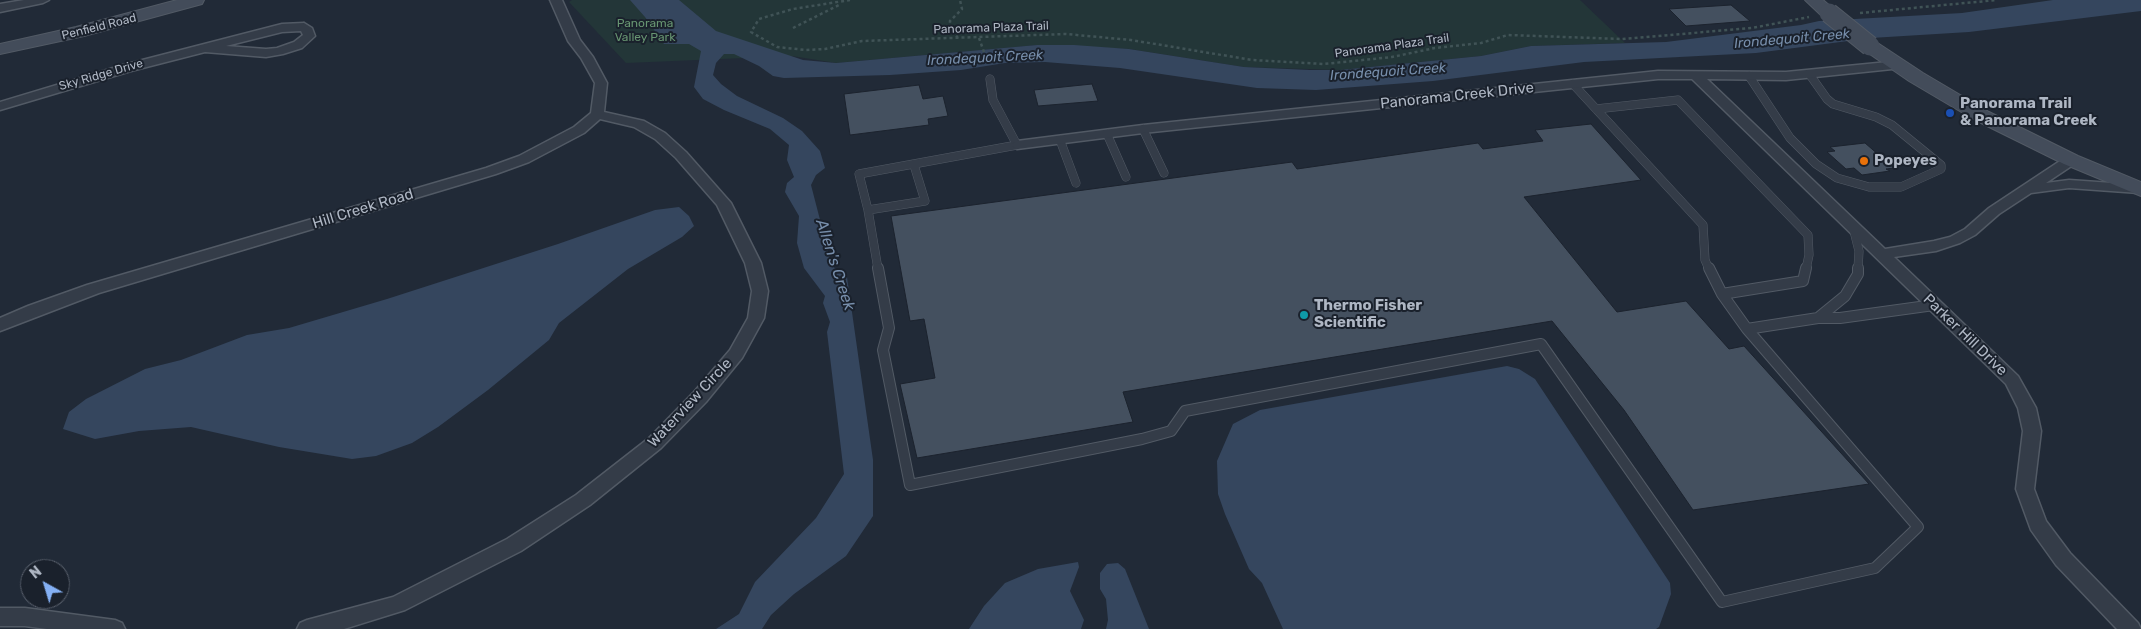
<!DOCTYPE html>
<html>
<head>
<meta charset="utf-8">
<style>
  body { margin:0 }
  #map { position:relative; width:2141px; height:629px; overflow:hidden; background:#212a37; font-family:Rubik,sans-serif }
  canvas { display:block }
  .north { position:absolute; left:20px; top:559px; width:50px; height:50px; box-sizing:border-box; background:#1a212c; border:1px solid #565d69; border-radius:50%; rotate:321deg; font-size:14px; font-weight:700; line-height:20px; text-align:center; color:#afb7c4 }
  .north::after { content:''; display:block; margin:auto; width:18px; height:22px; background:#84b0f4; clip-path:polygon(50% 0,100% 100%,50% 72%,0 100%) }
</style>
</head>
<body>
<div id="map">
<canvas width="2141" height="629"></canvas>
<div class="north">N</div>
</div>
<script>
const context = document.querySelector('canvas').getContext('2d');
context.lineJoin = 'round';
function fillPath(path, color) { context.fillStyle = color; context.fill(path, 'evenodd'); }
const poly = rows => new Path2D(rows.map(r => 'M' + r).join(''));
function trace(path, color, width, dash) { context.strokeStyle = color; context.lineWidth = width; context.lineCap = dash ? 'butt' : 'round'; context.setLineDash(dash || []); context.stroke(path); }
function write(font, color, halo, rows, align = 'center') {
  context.font = font + ' Rubik,sans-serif'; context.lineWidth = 4; context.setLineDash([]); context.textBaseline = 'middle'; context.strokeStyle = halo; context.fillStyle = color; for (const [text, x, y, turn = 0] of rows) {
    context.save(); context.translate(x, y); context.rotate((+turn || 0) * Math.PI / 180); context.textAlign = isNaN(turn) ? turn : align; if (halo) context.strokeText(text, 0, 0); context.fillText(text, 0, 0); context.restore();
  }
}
fillPath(poly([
  [572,0,1580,0,1625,43,1531,46,1481,56,1340,70,1244,67,1129,49,1038,45,836,63,792,56,626,63,569,2]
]), '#233638');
fillPath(poly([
  [630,0,679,0,716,31,803,60,836,63,1037,45,1074,45,1129,49,1244,67,1310,70,1340,70,1481,56,1531,46,1666,42,1801,25,1819,21,1962,13,2053,0,2141,0,2141,11,1969,32,1871,38,1756,53,1584,62,1433,81,1316,90,1257,88,1120,68,1045,62,1005,63,961,70,890,75,784,78,773,76,759,66,734,54,724,54,716,63,713,75,721,84,737,96,783,118,802,131,820,151,825,168,816,175,811,185,832,266,847,277,873,460,873,516,846,556,794,594,771,615,762,629,716,629,739,614,755,582,816,518,844,474,827,332,830,322,823,303,825,296,804,268,797,243,799,216,785,192,787,183,794,177,787,160,789,145,770,129,724,110,703,99,694,87,701,51,689,44,664,44,645,17],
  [679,207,689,216,694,226,682,237,628,269,559,323,549,340,488,390,438,427,412,443,376,456,352,459,279,447,191,427,139,431,95,439,63,429,69,412,86,399,145,369,181,360,247,335,289,328,387,299,558,244,655,210],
  [1507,366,1519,369,1535,379,1670,583,1671,594,1659,627,1656,629,1283,629,1262,583,1249,569,1225,514,1218,494,1217,461,1233,424,1260,410],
  [1078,562,1079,567,1070,591,1084,620,1081,629,969,629,984,606,1005,583,1038,569],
  [1118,563,1125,569,1149,629,1106,629,1108,620,1106,599,1100,589,1100,573,1107,564]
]), '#35465e');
const building = poly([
  [1731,5,1750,21,1686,26,1669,9,1731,5],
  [1092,84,1098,101,1038,106,1034,90,1092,84],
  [919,85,923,99,943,96,948,116,928,119,929,125,850,135,844,94,919,85],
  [1591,124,1641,180,1524,197,1617,312,1686,301,1729,349,1744,346,1869,484,1693,510,1624,410,1552,321,1123,392,1133,422,917,458,900,384,935,378,924,319,910,321,891,216,1292,162,1297,169,1478,143,1483,149,1543,141,1535,130,1591,124],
  [1865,143,1894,168,1886,169,1890,171,1862,175,1854,168,1846,169,1827,152,1835,151,1830,147,1865,143]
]);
fillPath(building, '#44505f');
trace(building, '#1c232e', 1);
const serviceFar1 = poly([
  [1749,76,1790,138,1816,164,1837,178,1869,187,1901,187,1941,169,1941,165,1892,125,1876,117,1833,104,1827,99,1810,75],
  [1573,84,1703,225,1705,260,1709,269],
  [1596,109,1678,100,1808,235,1809,255,1806,269],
  [1143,129,1164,173],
  [1107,134,1126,177],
  [1060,140,1076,183],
  [868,210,925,201,914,165],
  [1853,227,1859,251,1858,269],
  [878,269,868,210,859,174,1017,145,993,100,990,79]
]);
const service = poly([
  [878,268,889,328,883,350,910,485,1142,439,1171,431,1185,411,1541,344,1722,602,1875,568,1918,527,1747,329,1818,318,1840,318,1934,305],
  [1709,268,1722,294,1747,329],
  [1722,294,1803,281,1806,268],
  [1818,318,1845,296,1858,274,1858,268]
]);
const minor = poly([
  [24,0,49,0,43,3,0,12,0,4,24,0],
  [550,0,562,0,580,40,593,57,607,83,604,112,644,121,665,133,686,152,731,203,761,263,768,291,764,318,742,358,706,402,661,448,590,505,521,551,405,610,344,629,297,629,300,623,307,620,393,597,507,539,576,495,649,438,694,392,730,350,748,318,752,291,745,263,717,205,676,158,655,139,634,127,600,119,584,133,529,162,496,174,99,293,0,331,0,318,28,306,87,285,486,168,519,156,574,127,591,113,595,83,581,58,568,41,550,0],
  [304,23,312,28,315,36,302,48,283,54,266,57,205,52,131,71,0,110,0,102,123,65,282,24,304,23],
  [301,31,303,35,294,42,277,48,266,49,226,46,282,32,301,31],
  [1898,61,1902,62,1904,65,1902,68,1786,80,1707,79,1885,249,1934,241,1950,237,1965,229,1989,208,2066,157,2071,156,2078,160,2076,163,2046,183,2069,180,2141,185,2141,193,2139,193,2069,188,2031,193,1999,214,1975,235,1960,243,1936,251,1894,257,2018,376,2036,408,2041,431,2034,489,2046,521,2070,553,2138,623,2141,629,2117,629,2056,565,2031,530,2016,489,2023,431,2018,408,2006,384,1692,79,1658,79,1143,133,1017,149,1010,145,1017,141,1143,125,1658,71,1786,72,1898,61],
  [0,608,25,608,115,620,122,623,125,629,47,629,25,626,0,626,0,608]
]);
const secondary = poly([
  [177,0,204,0,202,4,84,36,0,54,0,44,76,27,177,0],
  [1805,0,1823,0,1838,13,1835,17,1829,18,1823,17,1805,0],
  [1870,41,1876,42,1923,73,1989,112,2078,156,2141,182,2141,196,2064,164,1975,120,1909,81,1864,50,1861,46,1864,42,1870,41]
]);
trace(serviceFar1, '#525a65', 9);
trace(service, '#525a65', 12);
trace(minor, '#525a65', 3);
trace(secondary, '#525a65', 2);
trace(poly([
  [850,0,793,9,759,19,751,32,777,47,806,50,825,49,862,41,1066,34,1131,40,1252,60,1324,64,1392,57,1435,48,1481,43,1508,35,1622,39,1752,28,1809,17],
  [1860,13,1997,0],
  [793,28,841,4],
  [958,38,950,28,950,21,962,9,960,0],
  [979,38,989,66]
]), '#405356', 2.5, [3, 3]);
trace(serviceFar1, '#343c48', 8);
trace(service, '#343c48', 10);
fillPath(minor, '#343c48');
fillPath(secondary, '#434c5a');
const secondaryBridge = poly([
  [1829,13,1870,46]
]);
trace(secondaryBridge, '#525a65', 21, []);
trace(secondaryBridge, '#434c5a', 19);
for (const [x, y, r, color] of [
  [1950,113,5,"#1a4fb4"],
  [1864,161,5,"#e8710a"],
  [1304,315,5,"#0f9aa8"]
]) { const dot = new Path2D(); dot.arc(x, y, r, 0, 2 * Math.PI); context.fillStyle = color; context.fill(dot); trace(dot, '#1a212c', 2); }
write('12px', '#679471', '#1a212c', [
  ["Panorama",645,24],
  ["Valley Park",645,38]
]);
write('12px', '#afb7c4', '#1a212c', [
  ["Penfield Road",99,27,-14],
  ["Panorama Plaza Trail",991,28,-2],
  ["Panorama Plaza Trail",1392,46,-8],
  ["Sky Ridge Drive",101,75,-16]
]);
write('italic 14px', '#778eab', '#1a212c', [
  ["Irondequoit Creek",1792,39,-5],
  ["Irondequoit Creek",985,58,-3],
  ["Irondequoit Creek",1388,72,-4]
]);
write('15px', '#afb7c4', '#1a212c', [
  ["Panorama Creek Drive",1457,96,-6],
  ["Hill Creek Road",363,209,-17],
  ["Parker Hill Drive",1965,335,44],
  ["Waterview Circle",690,403,-47]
]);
write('bold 15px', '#afb7c4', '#1a212c', [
  ["Panorama Trail",1960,104],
  ["& Panorama Creek",1960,121],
  ["Popeyes",1874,161],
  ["Thermo Fisher",1314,306],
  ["Scientific",1314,323]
], 'left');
write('italic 16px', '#778eab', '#1a212c', [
  ["Allen's Creek",835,265,72]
]);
</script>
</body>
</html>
